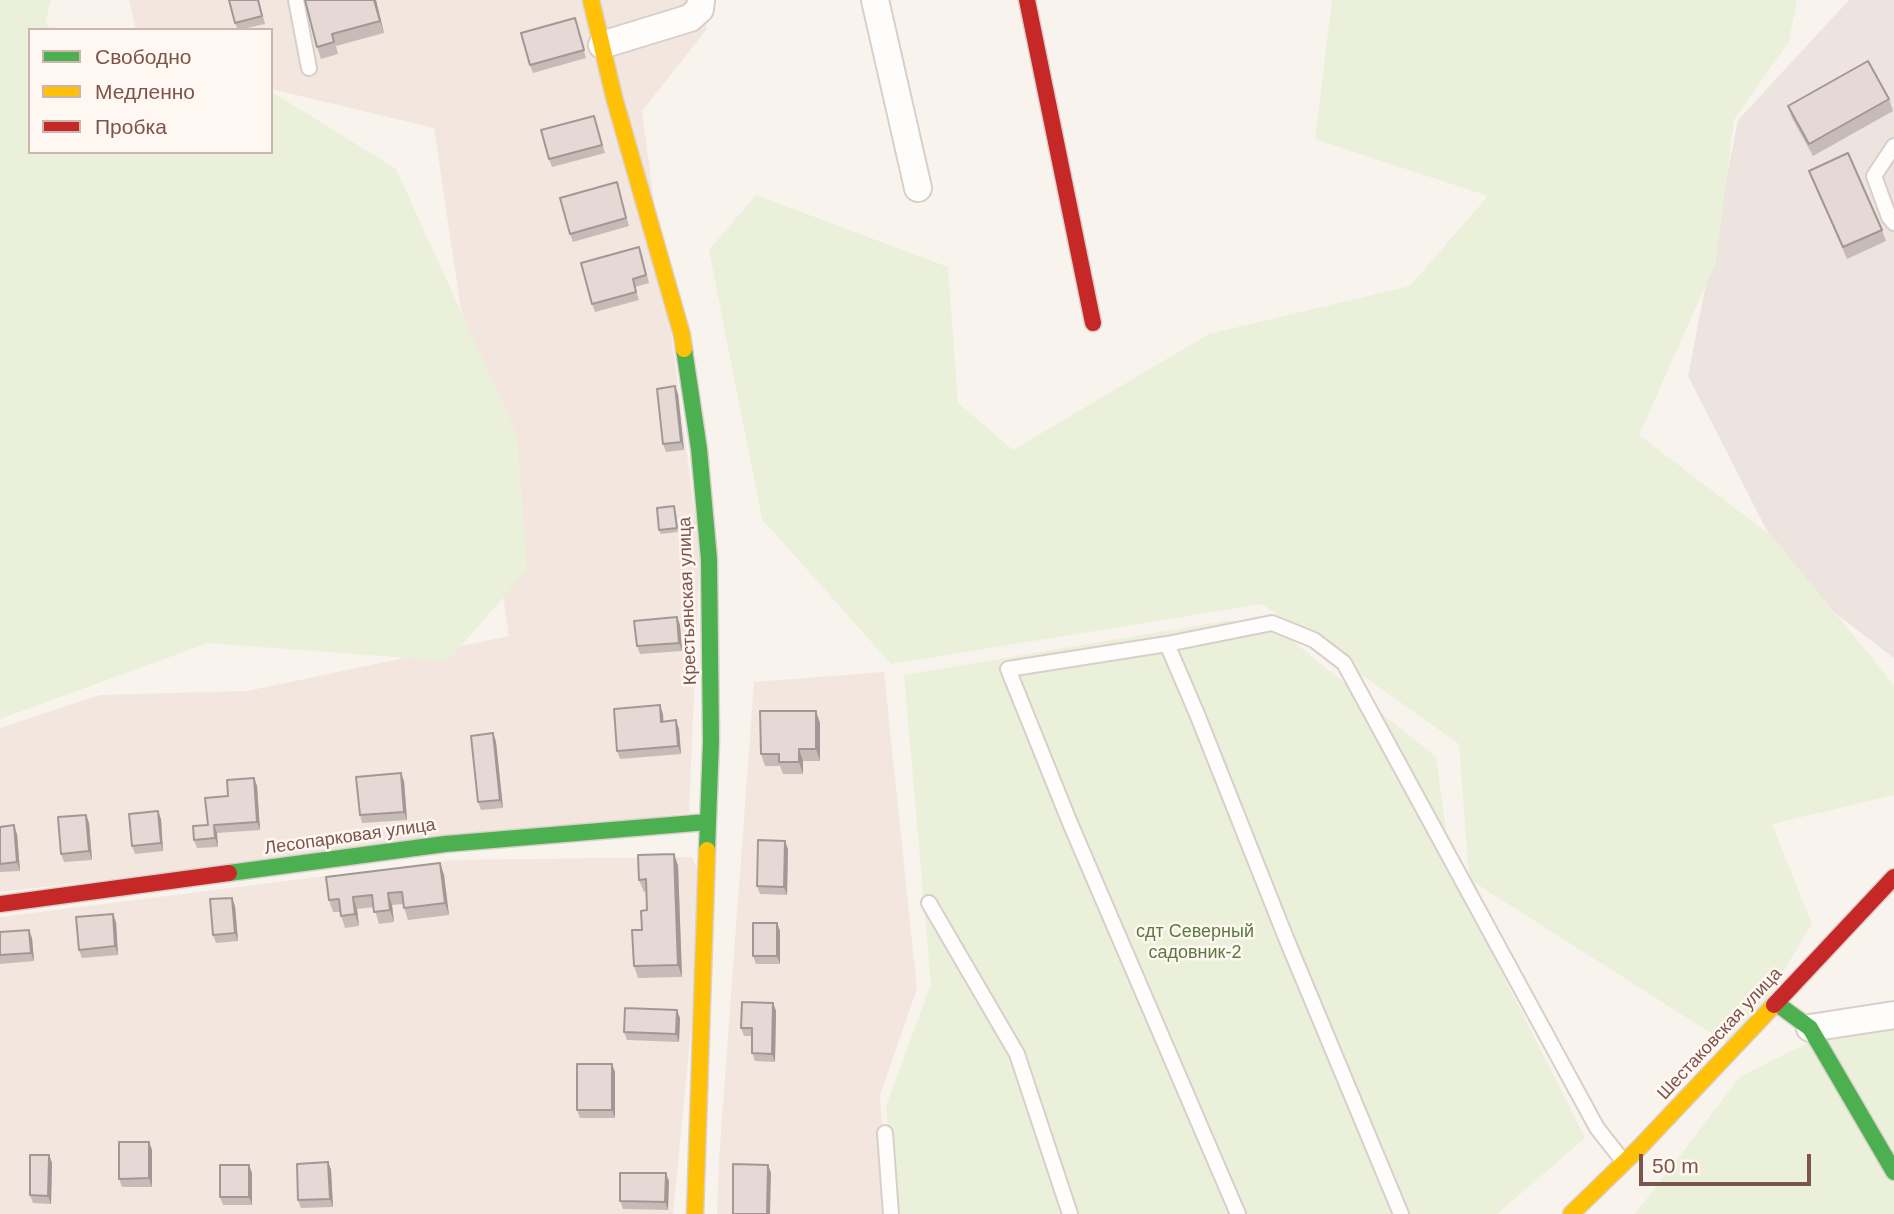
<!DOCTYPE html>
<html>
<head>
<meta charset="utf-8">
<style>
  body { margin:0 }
  #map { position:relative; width:1894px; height:1214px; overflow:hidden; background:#f9f3ee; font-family:Helvetica,sans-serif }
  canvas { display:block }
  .legend { position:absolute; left:28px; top:28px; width:245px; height:126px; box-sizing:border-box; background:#fff7f1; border:2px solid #cab6af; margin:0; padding:9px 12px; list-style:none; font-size:21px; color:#7b544b }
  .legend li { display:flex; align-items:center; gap:14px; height:35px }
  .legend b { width:35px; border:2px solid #cab6af }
  .scale { position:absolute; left:1639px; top:1154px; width:172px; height:32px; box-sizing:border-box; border:4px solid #7b544b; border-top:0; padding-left:9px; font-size:21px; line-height:24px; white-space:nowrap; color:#7b544b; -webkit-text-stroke:5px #fff7f1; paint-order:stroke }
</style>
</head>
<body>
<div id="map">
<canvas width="1894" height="1214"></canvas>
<ul class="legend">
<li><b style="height:9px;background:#4caf50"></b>Свободно</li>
<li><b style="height:9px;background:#ffc107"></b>Медленно</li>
<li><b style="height:9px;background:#c62828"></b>Пробка</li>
</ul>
<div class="scale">50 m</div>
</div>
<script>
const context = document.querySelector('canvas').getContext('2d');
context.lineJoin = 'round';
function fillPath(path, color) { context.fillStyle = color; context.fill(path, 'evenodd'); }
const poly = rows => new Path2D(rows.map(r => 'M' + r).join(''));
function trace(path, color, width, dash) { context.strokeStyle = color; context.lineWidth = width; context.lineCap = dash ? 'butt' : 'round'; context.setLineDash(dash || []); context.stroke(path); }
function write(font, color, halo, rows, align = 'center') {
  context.font = font + ' Helvetica,sans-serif'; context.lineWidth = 5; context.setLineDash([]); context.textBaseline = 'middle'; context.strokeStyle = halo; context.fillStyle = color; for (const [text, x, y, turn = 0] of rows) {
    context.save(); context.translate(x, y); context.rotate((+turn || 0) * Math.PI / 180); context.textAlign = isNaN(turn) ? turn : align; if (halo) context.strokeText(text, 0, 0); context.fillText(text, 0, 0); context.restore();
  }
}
fillPath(poly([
  [129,0,699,0,707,29,642,111,700,554,689,813,0,892,0,728,100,695,247,691,509,636,434,128,271,89,271,30,136,30],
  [884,672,917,989,880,1095,887,1214,717,1214,719,1158,754,682],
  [692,857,705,887,673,1214,0,1214,0,917,453,860]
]), '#f3e6de');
fillPath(poly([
  [1849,0,1894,0,1894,658,1805,590,1787,570,1688,376,1738,120]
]), '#ede3df');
fillPath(poly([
  [0,0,51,0,45,23,53,30,30,30,30,152,271,152,272,92,396,169,517,434,527,570,448,661,208,643,0,719],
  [1332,0,1797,0,1789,41,1734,120,1716,262,1639,435,1773,537,1894,685,1894,795,1772,824,1812,924,1736,1049,1469,879,1459,744,1262,604,891,664,762,519,709,250,756,195,948,267,958,403,1013,450,1209,334,1410,286,1488,196,1315,139],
  [1225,621,1269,622,1436,757,1452,874,1585,1138,1497,1214,895,1214,886,1106,931,984,904,675],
  [1894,999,1894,1214,1635,1214,1740,1077]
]), '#eaf0d9');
const lane = poly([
  [296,0,309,68],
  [1894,146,1874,176,1889,217,1894,223],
  [1167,644,1197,714,1286,938,1401,1214],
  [929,903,1017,1054,1070,1214],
  [885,1133,891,1214],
  [1238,1214,1070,823,1008,669,1167,644,1272,623,1314,640,1344,663,1597,1128,1623,1161]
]);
const street = poly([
  [875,0,918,188],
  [602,45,690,18,700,9,701,0],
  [1810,1028,1894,1015]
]);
const fast = poly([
  [684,349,699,449,709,559,711,741,707,850],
  [229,873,445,844,707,822],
  [1776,1003,1810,1028,1894,1172]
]);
const slow = poly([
  [591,0,614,97,682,335,684,349],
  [695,1214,707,850],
  [1571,1214,1638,1149,1774,1005]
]);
const jam = poly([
  [1027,0,1093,323],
  [0,904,229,873],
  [1774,1005,1894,877]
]);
trace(lane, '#d9cfca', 18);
trace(street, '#d9cfca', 30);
trace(fast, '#dad0cc', 19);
trace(slow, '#dad0cc', 19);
trace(jam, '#dad0cc', 19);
trace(lane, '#fefdfc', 14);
trace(street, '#fefdfc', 26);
trace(fast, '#4caf50', 16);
trace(slow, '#ffc107', 16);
trace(jam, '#c62828', 16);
fillPath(poly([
  [259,0,265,24,238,30,235,23],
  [305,0,376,0,384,33,336,46,338,54,321,59,317,47],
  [575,18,586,58,533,73,530,65],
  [1889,99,1893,111,1813,156,1792,118,1788,106],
  [594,116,605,153,552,167,549,159],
  [1809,171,1882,230,1886,241,1847,259],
  [617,182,629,226,573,242,570,234],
  [642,255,649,283,635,287,639,300,595,312,592,304],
  [678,394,684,450,666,452,663,444],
  [676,511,678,532,661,534,659,530],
  [677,617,680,625,682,651,640,654,637,646],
  [663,714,663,722,679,729,681,754,620,759,617,751],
  [820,723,820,761,803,761,803,774,783,774,780,766,765,766,761,754],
  [493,733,496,742,503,808,481,810,478,802],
  [254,778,257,786,260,830,217,833,218,847,197,848,194,840,208,825,228,796],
  [404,781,407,820,362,823,360,815],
  [86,815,89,823,92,860,64,862,61,854],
  [161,819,163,851,135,854,132,846],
  [0,827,17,834,20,871,0,872],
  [788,849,787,895,760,894,757,886],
  [440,863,444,875,449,915,408,920,403,904,392,905,394,922,379,924,374,907,357,909,359,926,345,928,340,912,333,912,329,900],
  [678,865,682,977,638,978,634,966,642,930,647,910,647,891,644,892,639,880],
  [235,906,238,941,216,943,213,935],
  [116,922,118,955,82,958,79,950],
  [777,923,780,931,780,964,756,964,753,956],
  [0,932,32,938,34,961,0,964],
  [773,1003,776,1011,775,1062,755,1061,752,1053,752,1036,744,1036,741,1028],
  [680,1018,679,1042,627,1040,624,1032],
  [612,1064,615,1072,615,1118,580,1118,577,1110],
  [149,1142,152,1150,152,1187,122,1187,119,1179],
  [49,1155,52,1163,51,1204,33,1203,30,1195],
  [328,1162,331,1170,333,1207,301,1208,298,1200],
  [252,1173,252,1205,223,1205,220,1197],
  [669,1181,668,1210,623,1209,620,1201]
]), '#c6bbb7');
fillPath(poly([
  [374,0,376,0,384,33,380,21],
  [675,386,678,394,684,450,681,442],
  [677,617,680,625,682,651,679,643],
  [660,705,663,714,664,730,661,722],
  [816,711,820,723,820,761,816,749],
  [676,720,679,729,681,754,678,746],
  [493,733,496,742,503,808,500,800],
  [799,749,803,761,803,774,799,762],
  [401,773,404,781,407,820,404,812],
  [254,778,257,786,260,830,257,822],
  [158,811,161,819,163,851,161,843],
  [86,815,89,823,92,860,89,851],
  [14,825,17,834,20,871,17,862],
  [214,825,217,833,218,847,215,838],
  [785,841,788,849,787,895,784,887],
  [674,854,678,865,682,977,678,965],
  [440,863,444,875,449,915,445,903],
  [388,893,392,905,394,922,390,910],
  [353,897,357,909,359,926,355,914],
  [232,898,235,906,238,941,235,933],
  [113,914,116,922,118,955,115,946],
  [777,923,780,931,780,964,777,956],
  [29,930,32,938,34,961,31,953],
  [773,1003,776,1011,775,1062,772,1054],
  [677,1010,680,1018,679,1042,676,1034],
  [612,1064,615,1072,615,1118,612,1110],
  [149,1142,152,1150,152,1187,149,1178],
  [49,1155,52,1163,51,1204,48,1196],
  [328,1162,331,1170,333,1207,330,1199],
  [249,1165,252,1173,252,1205,249,1197],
  [768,1165,771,1173,770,1214,767,1214],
  [666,1173,669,1181,668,1210,665,1202]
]), '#a19895');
const building = poly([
  [229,0,258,0,262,16,235,23,229,0],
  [305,0,374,0,380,21,332,34,334,42,317,47,305,0],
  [575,18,584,50,530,65,521,33,575,18],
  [1868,61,1889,99,1809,144,1788,106,1868,61],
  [594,116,602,145,549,159,541,130,594,116],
  [1848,153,1882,230,1843,247,1809,171,1848,153],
  [617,182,626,218,570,234,560,198,617,182],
  [639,247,646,275,633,279,636,292,592,304,581,263,639,247],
  [675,386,681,442,663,444,657,389,675,386],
  [674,506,677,528,659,530,657,508,674,506],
  [677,617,679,643,637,646,634,621,677,617],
  [660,705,661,722,676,720,678,746,617,751,614,709,660,705],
  [760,711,816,711,816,749,799,749,799,762,779,762,779,754,761,754,760,711],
  [493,733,500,800,478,802,471,736,493,733],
  [401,773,404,812,360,815,356,777,401,773],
  [254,778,257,822,214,825,215,838,194,840,193,826,208,825,205,798,228,796,227,780,254,778],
  [158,811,161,843,132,846,129,814,158,811],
  [86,815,89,851,61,854,58,817,86,815],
  [14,825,17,862,0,864,0,827,14,825],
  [758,840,785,841,784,887,757,886,758,840],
  [674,854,678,965,634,966,632,930,642,930,641,911,647,910,646,879,639,880,638,855,674,854],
  [440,863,445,903,404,908,402,892,388,893,390,910,374,912,372,895,353,897,355,914,341,916,339,899,329,900,326,877,440,863],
  [232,898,235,933,213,935,210,899,232,898],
  [113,914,115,946,79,950,76,917,113,914],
  [753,923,777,923,777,956,753,956,753,923],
  [29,930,31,953,0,955,0,932,29,930],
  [742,1002,773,1003,772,1054,752,1053,752,1028,741,1028,742,1002],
  [625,1008,677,1010,676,1034,624,1032,625,1008],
  [577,1064,612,1064,612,1110,577,1110,577,1064],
  [119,1142,149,1142,149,1178,119,1179,119,1142],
  [30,1155,49,1155,48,1196,30,1195,30,1155],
  [328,1162,330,1199,298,1200,297,1164,328,1162],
  [733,1164,768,1165,767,1214,733,1214,733,1164],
  [220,1165,249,1165,249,1197,220,1197,220,1165],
  [620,1173,666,1173,665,1202,620,1201,620,1173]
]);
fillPath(building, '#e6d9d5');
trace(building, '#a19895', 2);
write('18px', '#7b544b', '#fff7f1', [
  ["Крестьянская улица",688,601,-92],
  ["Лесопарковая улица",350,837,-8],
  ["Шестаковская улица",1720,1034,-47]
]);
write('18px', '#5b7a3f', '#fff7f1', [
  ["сдт Северный",1195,932],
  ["садовник-2",1195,953]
]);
</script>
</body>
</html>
